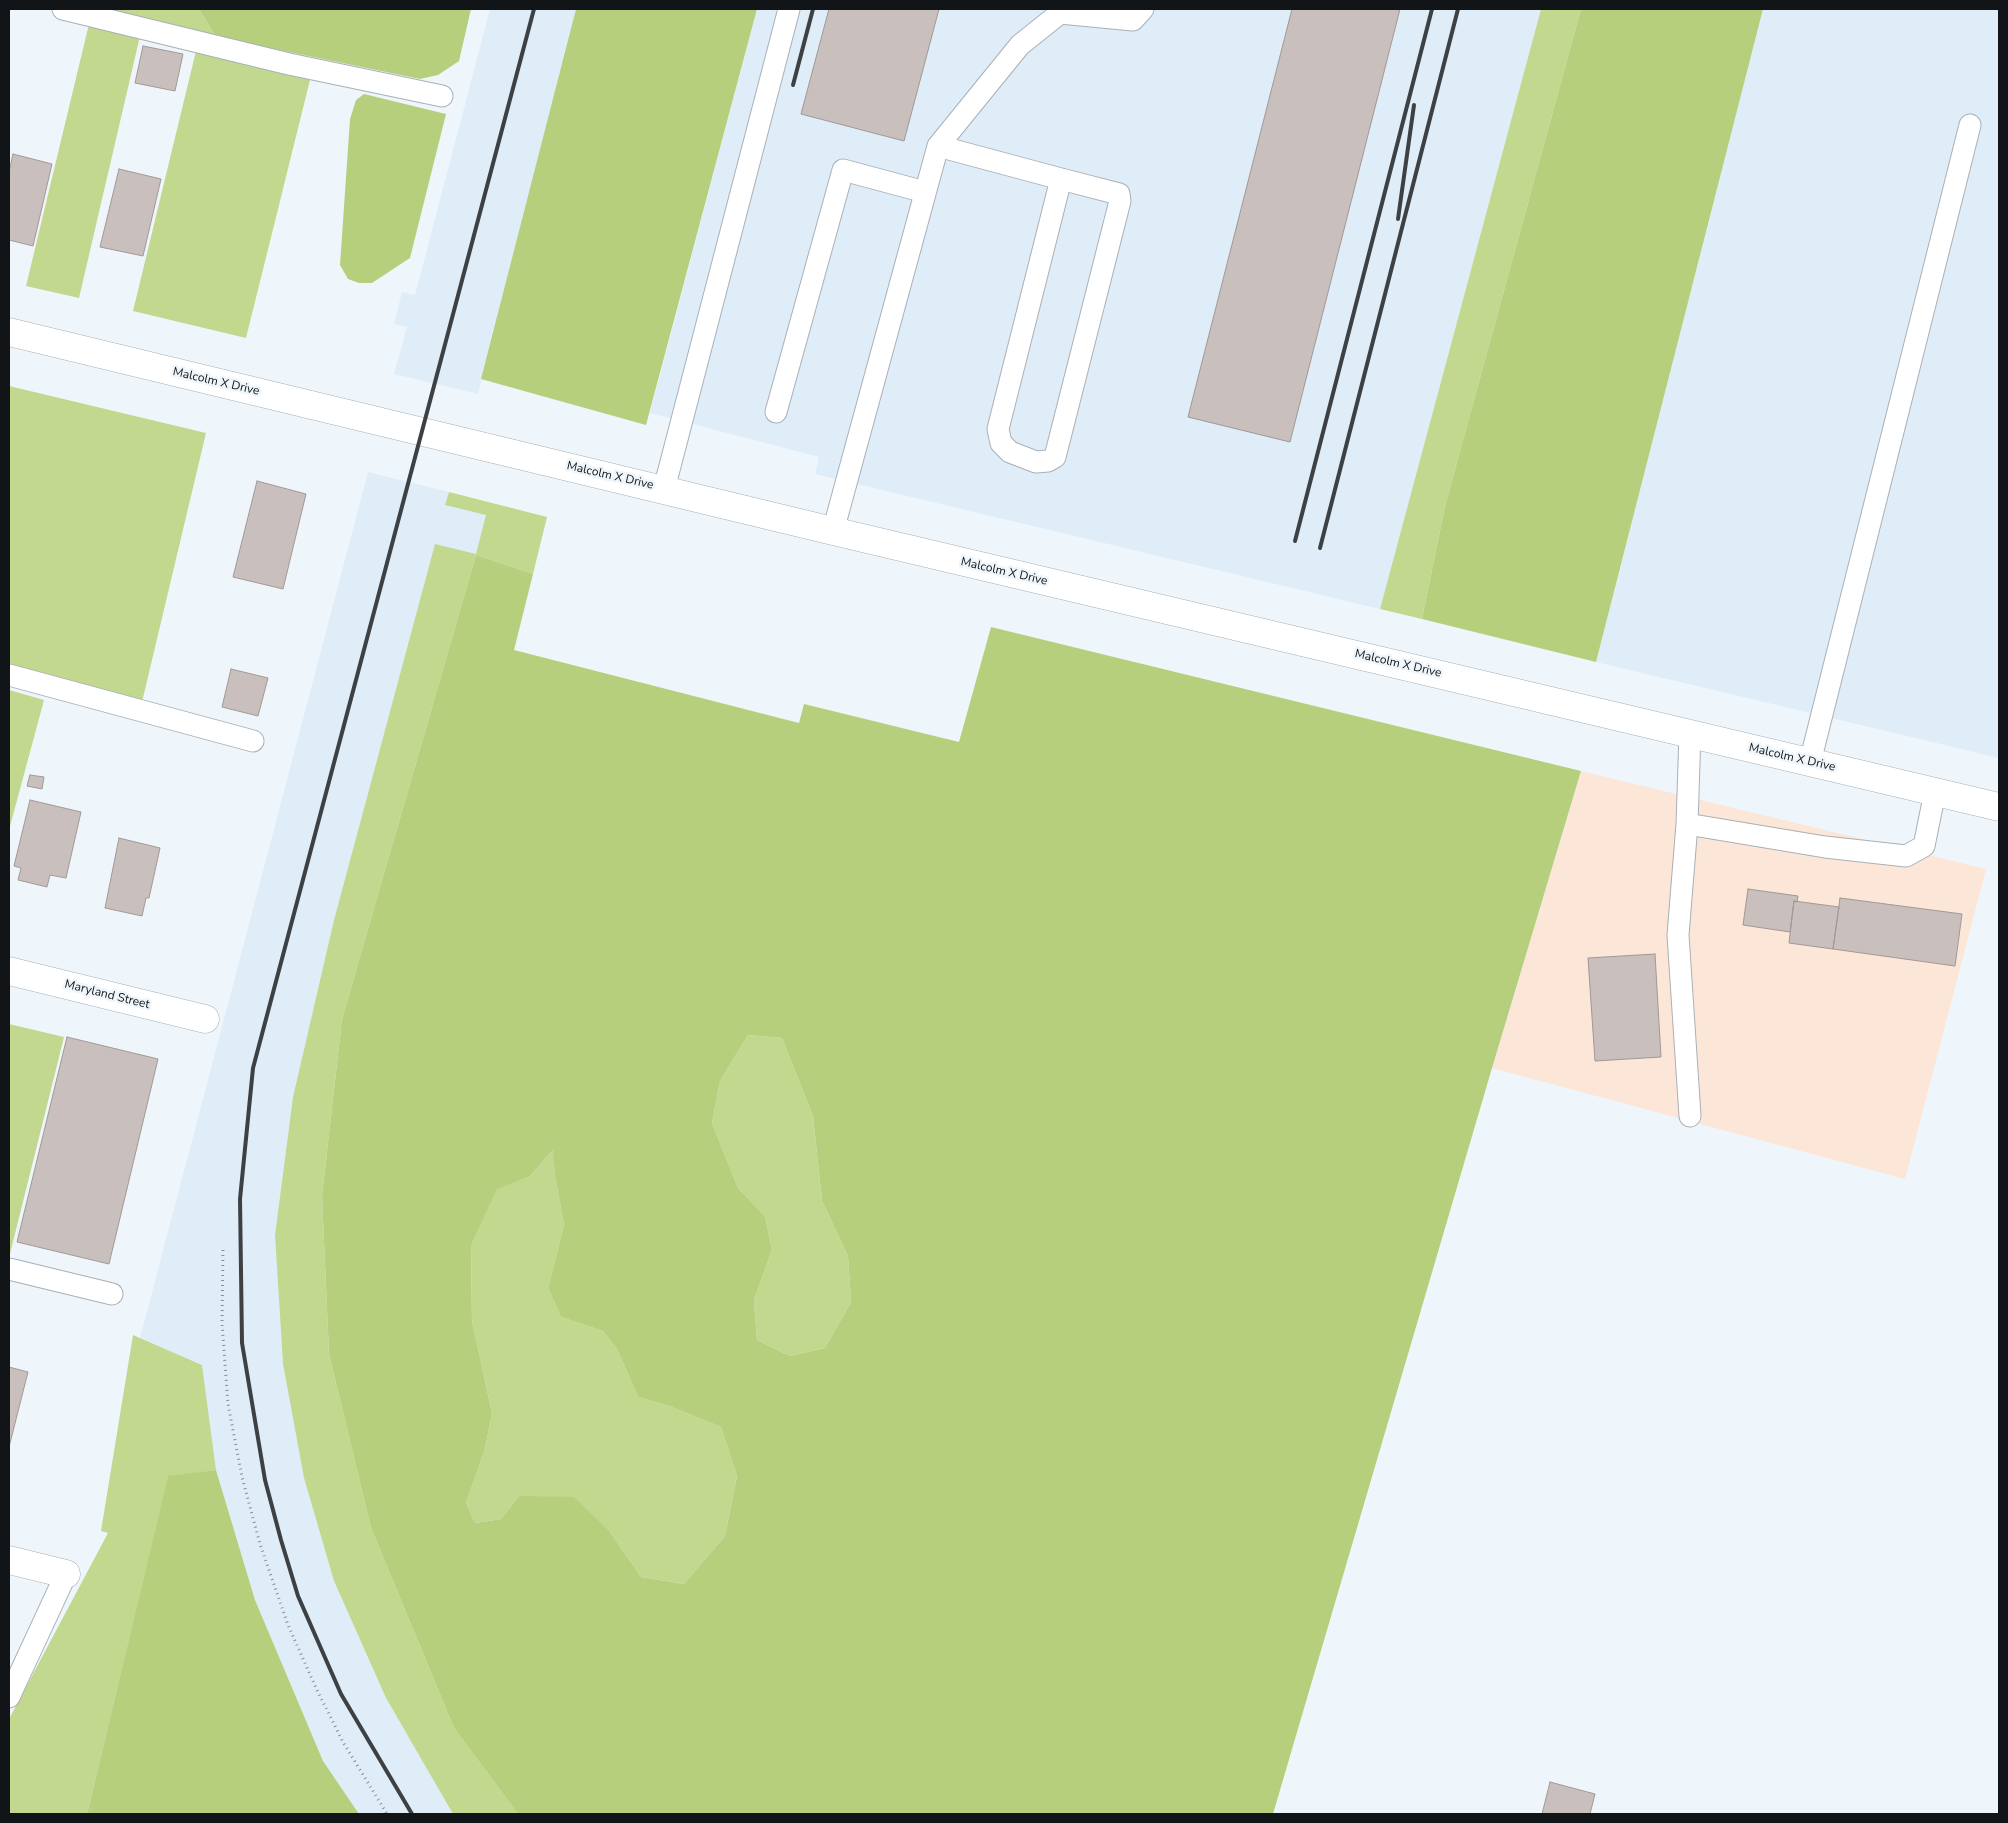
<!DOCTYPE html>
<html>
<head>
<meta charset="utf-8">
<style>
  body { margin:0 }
  #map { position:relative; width:2008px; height:1823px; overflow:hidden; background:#eef6fc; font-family:"Nunito Sans",sans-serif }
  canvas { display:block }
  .frame { position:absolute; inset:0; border:10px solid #121517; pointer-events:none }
</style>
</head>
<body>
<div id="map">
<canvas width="2008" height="1823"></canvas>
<div class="frame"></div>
</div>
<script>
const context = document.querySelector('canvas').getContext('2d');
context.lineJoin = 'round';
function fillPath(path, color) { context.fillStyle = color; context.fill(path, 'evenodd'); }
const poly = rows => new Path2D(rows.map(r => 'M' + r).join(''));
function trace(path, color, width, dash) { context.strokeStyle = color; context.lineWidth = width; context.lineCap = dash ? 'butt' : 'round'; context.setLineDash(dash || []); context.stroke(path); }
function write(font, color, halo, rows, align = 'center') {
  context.font = font + ' "Nunito Sans",sans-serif'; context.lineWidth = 5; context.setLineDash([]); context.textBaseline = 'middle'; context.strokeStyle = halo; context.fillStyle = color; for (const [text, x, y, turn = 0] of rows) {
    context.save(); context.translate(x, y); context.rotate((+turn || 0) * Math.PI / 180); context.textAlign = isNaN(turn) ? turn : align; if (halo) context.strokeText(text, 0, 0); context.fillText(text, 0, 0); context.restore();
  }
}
fillPath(poly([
  [1581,771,1986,869,1905,1179,1492,1068]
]), '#fce6d8');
fillPath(poly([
  [490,9,576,9,478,394,394,374,407,327,394,324,402,292,415,295],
  [757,9,1541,9,1380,609,815,474,819,457,650,413],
  [1763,9,1999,9,1999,758,1596,662],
  [368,472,449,492,446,505,487,515,476,555,435,545,334,920,293,1097,275,1235,283,1364,304,1478,334,1581,386,1698,453,1814,359,1814,323,1761,255,1600,216,1470,202,1365,140,1338]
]), '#dfedf9');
fillPath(poly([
  [101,9,199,9,216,37],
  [1541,9,1581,9,1445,506,1422,619,1380,609],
  [89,24,140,36,79,298,26,286],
  [196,51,310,80,246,338,133,311],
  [9,386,206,433,142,702,9,665],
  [449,492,547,517,533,574,476,555,342,1019,322,1196,329,1354,371,1528,454,1728,518,1814,453,1814,386,1698,334,1581,304,1478,283,1364,275,1235,293,1097,334,920,435,544,476,554,486,515,445,505],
  [9,690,44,700,9,830],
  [9,1024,64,1037,10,1254,9,1254],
  [748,1035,782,1038,813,1116,822,1201,848,1256,851,1302,825,1348,790,1356,757,1340,754,1300,772,1250,765,1216,738,1188,712,1123,720,1081],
  [554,1149,555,1176,564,1225,548,1288,561,1317,603,1331,617,1349,638,1397,669,1406,721,1427,737,1476,725,1536,684,1584,641,1577,610,1532,519,1496,501,1519,475,1523,466,1503,485,1449,492,1413,472,1321,471,1246,497,1188,530,1176],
  [133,1335,202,1365,216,1470,168,1477,87,1814,9,1814,9,1719,108,1533,101,1531]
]), '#c1d88e');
fillPath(poly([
  [199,9,471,9,459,61,438,75,420,79,216,37],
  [576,9,757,9,646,425,481,379],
  [1581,9,1763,9,1596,662,1422,619,1445,506],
  [364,94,446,114,410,258,372,283,359,283,348,279,340,265,350,119,356,100],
  [476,555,533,574,514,650,799,723,804,704,959,742,991,627,1581,771,1492,1068,1273,1814,518,1814,454,1728,371,1528,329,1354,322,1196,342,1019],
  [748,1035,782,1038,813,1116,822,1201,848,1256,851,1302,825,1348,790,1356,757,1340,754,1300,772,1250,765,1216,738,1188,712,1123,720,1081],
  [553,1150,555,1176,564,1225,548,1288,561,1317,603,1331,617,1349,638,1397,669,1406,721,1427,737,1476,725,1536,684,1584,641,1577,610,1532,574,1497,519,1496,501,1519,475,1523,466,1503,485,1449,492,1413,472,1321,471,1246,497,1189,530,1176],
  [216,1470,255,1600,323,1761,359,1814,87,1814,168,1476]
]), '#b6cf7c');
const building = poly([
  [829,9,939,9,904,141,801,114,829,9],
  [1292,9,1400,9,1290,442,1188,417,1292,9],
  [143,46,183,54,175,91,135,83,143,46],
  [13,154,52,164,33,246,9,240,9,172,13,154],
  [119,169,161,179,143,256,100,247,119,169],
  [257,481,306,494,283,589,233,577,257,481],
  [231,669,268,678,258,716,222,707,231,669],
  [30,775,44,777,42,789,27,786,30,775],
  [30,800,81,812,66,878,50,875,47,887,18,880,21,868,14,866,30,800],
  [119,838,160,848,149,898,146,898,142,916,105,908,119,838],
  [1748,889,1798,896,1797,902,1794,901,1790,932,1743,925,1748,889],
  [1840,898,1962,914,1955,966,1833,949,1840,898],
  [1794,901,1839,907,1833,949,1789,943,1794,901],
  [1655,954,1661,1057,1595,1061,1588,958,1655,954],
  [67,1037,158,1059,109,1264,17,1242,67,1037],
  [9,1367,28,1372,9,1447,9,1367],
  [1550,1782,1595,1794,1590,1814,1542,1814,1550,1782]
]);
fillPath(building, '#c9bfbc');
trace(building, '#a29895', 1);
const service = poly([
  [63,9,289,64,442,96],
  [938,146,1061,179,1119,194,1120,201,1055,457,1048,461,1036,462,1010,452,1001,443,998,429,1061,179],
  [776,412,843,170,925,192],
  [664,489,789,9],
  [833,531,938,146,1020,45,1060,13,1133,20,1143,9],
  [9,675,253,741],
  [1690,733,1687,824,1825,847,1906,856,1924,846,1935,792],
  [1810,762,1970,125],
  [1687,824,1678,935,1690,1116],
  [9,1269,112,1294],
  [9,1697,66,1574]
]);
const minor = poly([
  [9,971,205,1019],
  [9,1560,66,1574]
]);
const tertiary = poly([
  [9,332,833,531,1999,807]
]);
trace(service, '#a9b0b6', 23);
trace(minor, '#a9b0b6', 29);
trace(tertiary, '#a9b0b6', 29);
trace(poly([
  [223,1250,222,1323,228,1404,242,1477,260,1544,288,1625,316,1688,343,1742,387,1814]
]), '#888e92', 3, [1, 4]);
trace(service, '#fff', 21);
trace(minor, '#fff', 28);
trace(tertiary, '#fff', 28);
trace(poly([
  [793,85,813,9],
  [1398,219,1414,105],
  [1295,541,1432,9],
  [1320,548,1458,9],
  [412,1814,341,1694,298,1596,281,1540,265,1480,242,1343,240,1199,253,1068,534,9]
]), '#3d4144', 4);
write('12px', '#121517', '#eef6fc', [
  ["Malcolm X Drive",216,382,13],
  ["Malcolm X Drive",610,476,13],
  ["Malcolm X Drive",1004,572,13],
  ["Malcolm X Drive",1398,664,13],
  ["Malcolm X Drive",1792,758,13],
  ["Maryland Street",107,995,14]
]);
</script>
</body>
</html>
